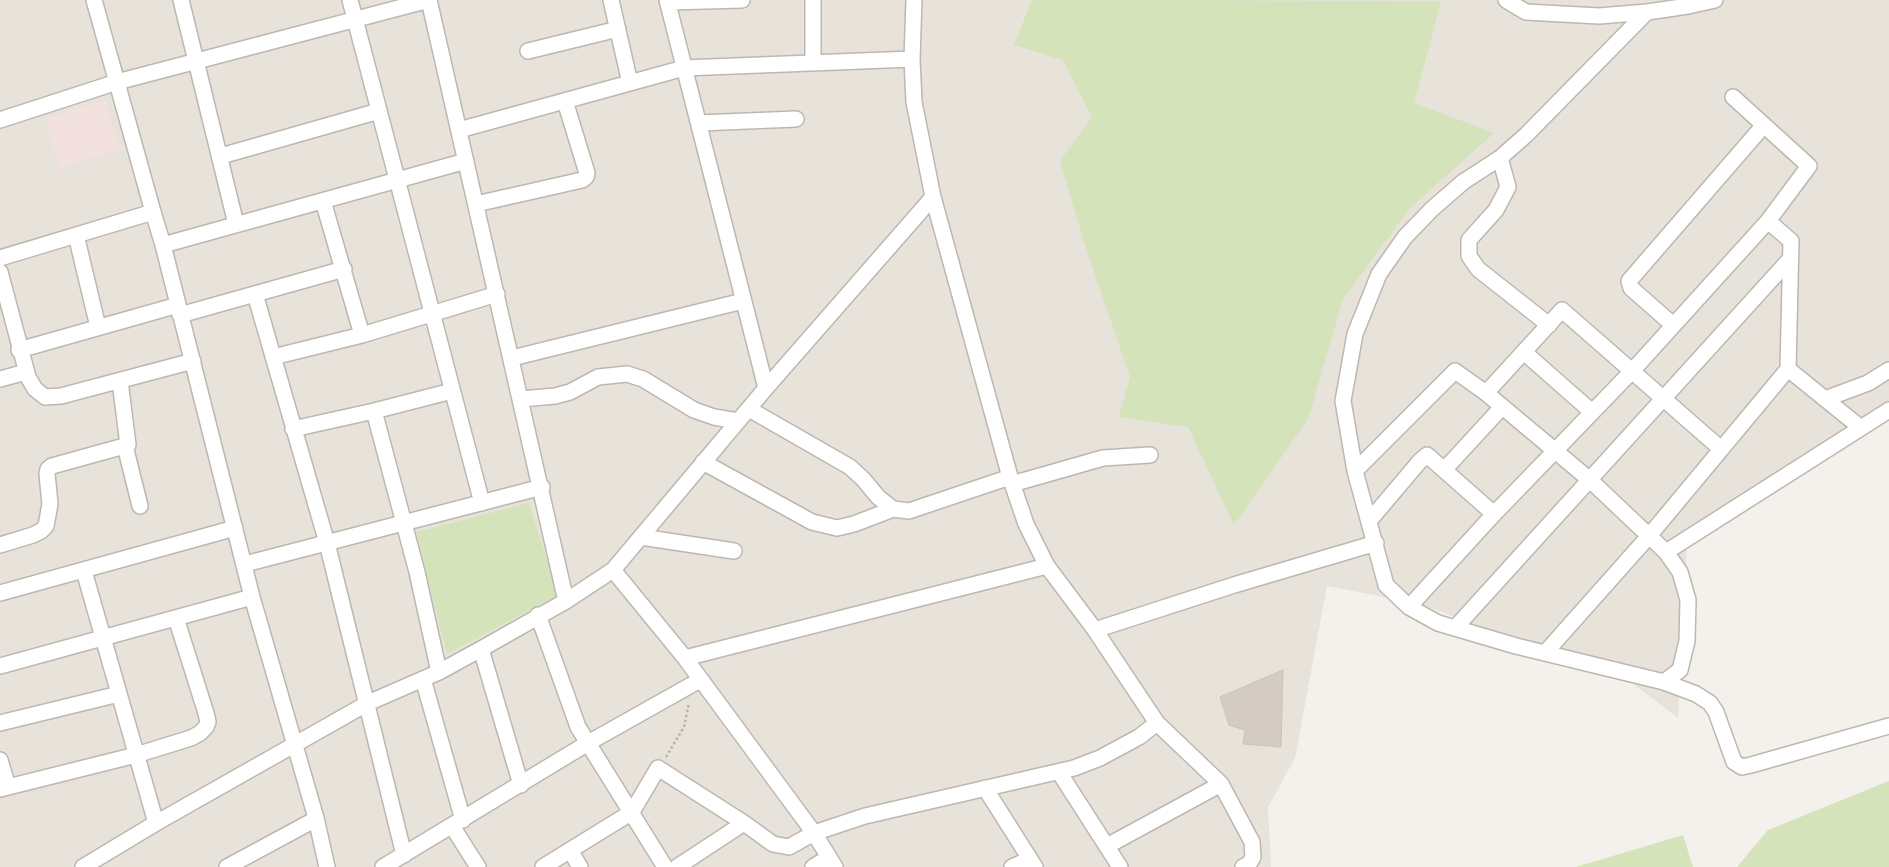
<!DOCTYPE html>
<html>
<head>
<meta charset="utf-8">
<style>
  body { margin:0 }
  canvas { display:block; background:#f4f0eb }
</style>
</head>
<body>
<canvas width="1889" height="867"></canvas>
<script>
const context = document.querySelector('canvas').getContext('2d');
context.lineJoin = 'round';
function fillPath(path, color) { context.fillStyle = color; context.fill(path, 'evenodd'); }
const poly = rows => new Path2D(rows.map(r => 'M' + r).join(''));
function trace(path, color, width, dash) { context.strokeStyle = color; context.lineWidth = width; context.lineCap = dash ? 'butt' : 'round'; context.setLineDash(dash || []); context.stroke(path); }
fillPath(poly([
  [0,0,1889,0,1889,416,1687,544,1678,718,1632,683,1420,604,1327,586,1295,758,1268,807,1271,867,0,867]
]), '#e7e2da');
fillPath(poly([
  [105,100,120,150,60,168,45,118]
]), '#f3e1e0');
fillPath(poly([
  [1032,0,1441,1,1414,103,1494,133,1410,208,1343,299,1308,419,1234,525,1188,427,1119,417,1130,377,1085,245,1060,161,1092,117,1063,60,1014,45],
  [529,503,558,595,447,654,416,532],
  [1889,781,1889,867,1737,867,1768,830],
  [1683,835,1693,867,1576,867]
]), '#d4e3b9');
const building = poly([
  [1283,670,1281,747,1243,744,1245,730,1229,725,1220,697,1283,670]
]);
fillPath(building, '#d4cbc2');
trace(building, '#cec2b6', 1);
const minor = poly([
  [94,0,153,212,163,245,252,597,316,818,327,867],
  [181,0,236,224],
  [350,0,482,503],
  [429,0,566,601],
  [611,0,630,83],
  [667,0,766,388],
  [914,0,912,59,914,102,933,197,1010,477,1026,524,1047,566],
  [1506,0,1526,12,1599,16,1647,12,1688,6,1715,0],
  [668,2,742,0],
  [528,51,618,29],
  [813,63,813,0],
  [0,120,117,82,429,0],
  [699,123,796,119],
  [459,130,684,68,912,59],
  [221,156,379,111],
  [1500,158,1508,187,1496,210,1469,240,1469,256,1478,269,1549,325],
  [323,201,362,335],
  [476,204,582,180,586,177,587,173,565,101],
  [76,235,98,327],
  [163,245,466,161],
  [0,258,153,212],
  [0,272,28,377,35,389,45,397,61,396,193,361],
  [255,294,327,543,404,855],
  [180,315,344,269],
  [1673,325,1631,288,1629,281,1764,125],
  [19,350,178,305],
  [1525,353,1592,412],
  [273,357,362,335,497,294],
  [512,358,743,301],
  [1788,369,1861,428],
  [0,379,26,372],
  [1486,393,1562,310,1721,449],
  [521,399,555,396,570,392,598,377,627,374,643,379,694,410,714,417,738,421],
  [1825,399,1868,383,1889,370],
  [749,409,850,467,863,479,878,497,893,509,909,511,1010,477],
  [374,411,417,572,439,672],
  [293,429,374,411,452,391],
  [125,446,140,506],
  [703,462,812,522,837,528,854,524,893,509],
  [1445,469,1502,407],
  [1355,471,1455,371,1486,393,1590,480,1666,552,1680,572,1688,600,1687,641,1680,670,1664,682,1516,646,1438,623,1409,607,1386,585,1355,471,1343,401,1355,334,1379,274,1405,237,1432,209,1463,182,1500,158,1526,135,1647,12],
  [1012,484,1103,458,1150,455],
  [1370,520,1420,461,1427,455,1494,514],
  [641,537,734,551],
  [0,545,33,535,41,531,46,526,50,504,47,474,48,469,52,466,128,445,120,381],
  [1666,552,1889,410],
  [245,564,542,487],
  [613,570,766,388,933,197],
  [84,571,156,823],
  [0,593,235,528],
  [1409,607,1494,514,1633,370,1768,221,1809,166,1733,97],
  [538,615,578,727,665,867],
  [1455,628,1790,259],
  [1095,630,1234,585,1376,543],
  [481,649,521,785],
  [1545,653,1649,536,1788,369,1791,241,1768,221],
  [685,658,814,833,835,867],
  [0,666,252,597],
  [423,679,463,820],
  [1664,682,1696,694,1710,703,1716,712,1734,762,1742,767,1751,765,1889,726],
  [0,723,119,694],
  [0,760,8,787],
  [1059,772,1120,867],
  [985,788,1035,867],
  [0,789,136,755,191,738,200,733,206,727,208,722,206,713,176,618],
  [452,826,478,867],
  [1107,846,1221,784],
  [570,850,580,867],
  [83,867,156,823,368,703,439,672,481,649,566,601,613,570,685,658,1047,566,1095,630,1157,723,1221,784,1252,842,1253,857,1249,864,1243,867],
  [227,867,316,819],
  [383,867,588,743,700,680],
  [543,867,632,812,658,768,744,823],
  [677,867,744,823,773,844,789,847,814,833,865,816,1074,768,1100,758,1139,737,1157,723],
  [813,867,829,857],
  [1012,867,1030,859]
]);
trace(minor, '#beb7af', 18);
trace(poly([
  [666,757,684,727,689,703]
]), '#beb1a2', 2.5, [2.5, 2.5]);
trace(minor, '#fff', 15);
</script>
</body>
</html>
